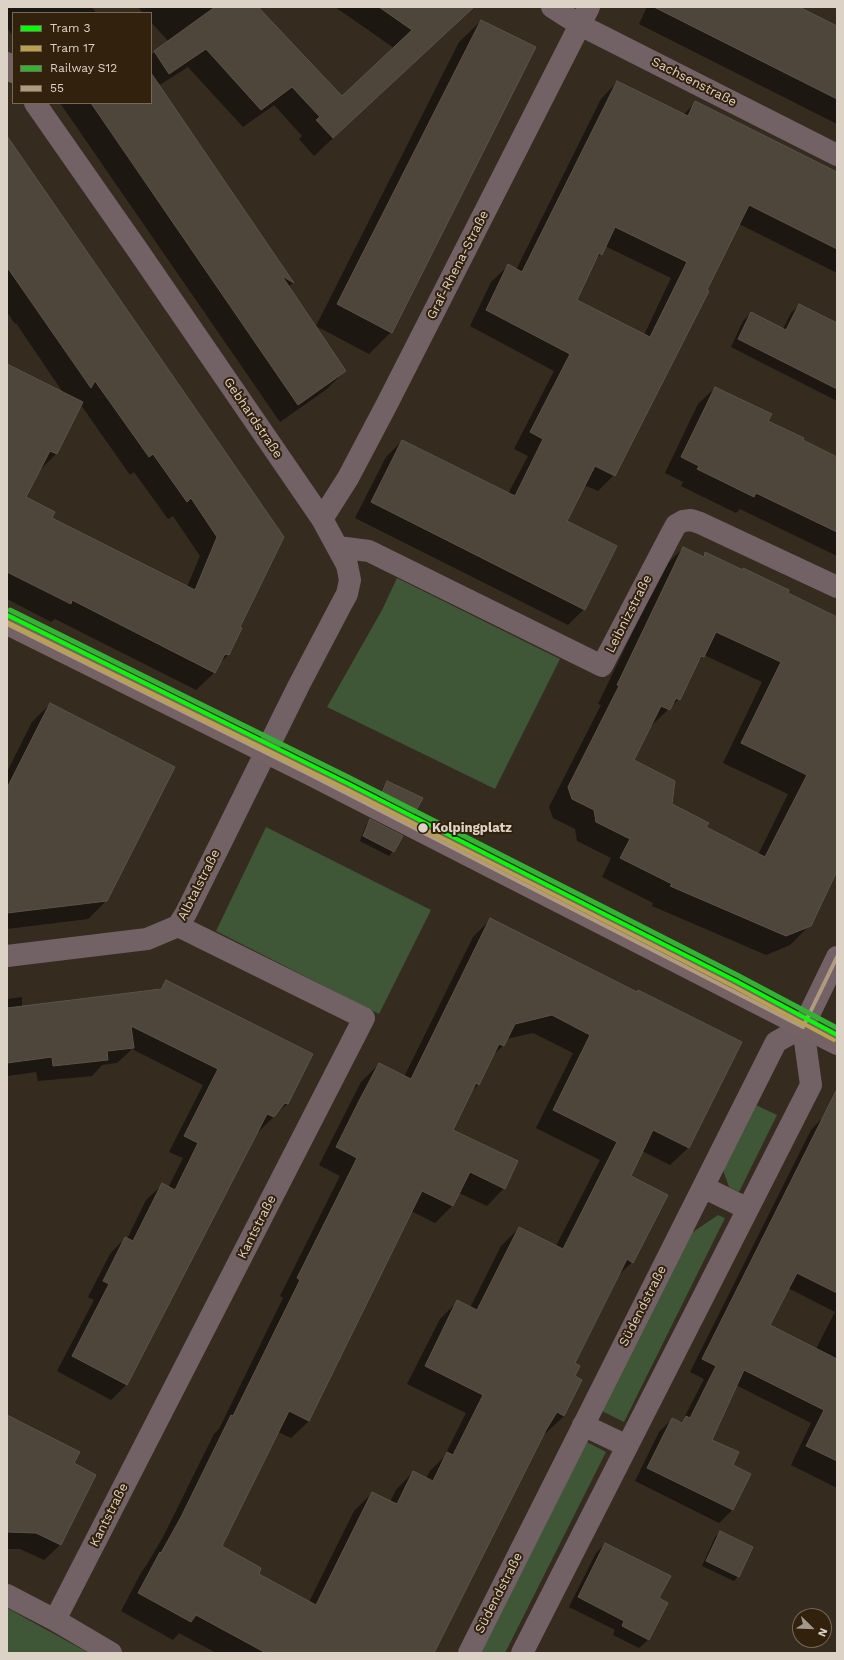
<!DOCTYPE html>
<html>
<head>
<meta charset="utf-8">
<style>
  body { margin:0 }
  #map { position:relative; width:844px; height:1660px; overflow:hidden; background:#352b1f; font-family:"Work Sans",sans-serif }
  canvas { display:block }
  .frame { position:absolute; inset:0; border:8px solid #ddd2c6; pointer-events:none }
  .legend { position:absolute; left:12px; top:12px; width:140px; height:92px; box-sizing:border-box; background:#32220d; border:1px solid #766857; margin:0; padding:5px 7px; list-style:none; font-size:12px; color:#ddd2c6 }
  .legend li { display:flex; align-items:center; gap:8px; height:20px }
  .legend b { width:20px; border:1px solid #766857 }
  .north { position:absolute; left:792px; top:1608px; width:40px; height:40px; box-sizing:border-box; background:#32220d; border:1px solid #766857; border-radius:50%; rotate:113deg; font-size:11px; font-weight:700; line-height:16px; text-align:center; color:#ddd2c6 }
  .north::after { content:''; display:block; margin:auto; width:14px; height:18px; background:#a2988c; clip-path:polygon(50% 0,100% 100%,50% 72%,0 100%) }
</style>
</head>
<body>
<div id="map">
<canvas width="844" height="1660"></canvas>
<div class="frame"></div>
<ul class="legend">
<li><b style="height:5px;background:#0f0"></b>Tram 3</li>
<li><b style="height:5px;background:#b8a24d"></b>Tram 17</li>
<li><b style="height:5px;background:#33b333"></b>Railway S12</li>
<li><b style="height:5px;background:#b09a80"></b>55</li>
</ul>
<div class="north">N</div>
</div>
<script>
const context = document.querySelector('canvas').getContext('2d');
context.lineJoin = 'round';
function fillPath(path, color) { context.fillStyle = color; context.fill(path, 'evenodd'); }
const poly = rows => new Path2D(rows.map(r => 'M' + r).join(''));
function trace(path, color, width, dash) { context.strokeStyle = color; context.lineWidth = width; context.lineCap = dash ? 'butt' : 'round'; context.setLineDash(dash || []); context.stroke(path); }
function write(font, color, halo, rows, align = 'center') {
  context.font = font + ' "Work Sans",sans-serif'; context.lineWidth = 4; context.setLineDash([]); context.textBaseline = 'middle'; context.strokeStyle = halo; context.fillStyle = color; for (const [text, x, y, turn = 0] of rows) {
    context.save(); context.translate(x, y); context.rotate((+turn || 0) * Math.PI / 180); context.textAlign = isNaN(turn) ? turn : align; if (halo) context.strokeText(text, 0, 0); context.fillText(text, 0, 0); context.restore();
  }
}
fillPath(poly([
  [397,578,560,659,495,789,327,707,382,610],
  [266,827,431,910,379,1014,216,931],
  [756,1105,777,1115,739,1192,729,1187,723,1170],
  [718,1215,725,1218,624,1422,600,1410,687,1236],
  [585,1441,606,1452,505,1653,477,1653],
  [7,1608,87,1652,89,1653,7,1653]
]), '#3f5637');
fillPath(poly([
  [7,7,92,7,96,13,13,13,13,36,7,28],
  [138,7,256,7,342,98,394,48,335,7,454,7,466,13,314,156,299,139,302,136,274,105,243,127,188,67,158,86,293,283,288,287,345,371,327,389,280,422,60,103,151,103,151,55,169,42,151,22,151,13,143,13],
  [647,7,797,7,837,27,837,124,639,24],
  [481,21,391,332,369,354,316,326,459,42],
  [617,82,683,115,695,103,837,174,837,273,739,224,614,475,598,491,584,485,566,521,584,609,568,625,355,518,386,457,402,441,508,494,528,456,514,449,554,371,470,326,491,282,508,266,516,270,601,99],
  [605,246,671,278,644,335,576,300,593,262,601,254],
  [7,138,283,537,238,628,241,629,228,655,219,664,215,672,196,690,55,619,51,622,7,599,7,365,64,394,16,323,15,324,7,312],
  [81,405,130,475,134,472,168,519,173,516,200,556,187,587,50,519,24,498,38,472,56,454],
  [799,305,837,325,837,401,731,347,743,321,751,313,783,329,791,313],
  [715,388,767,422,837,461,837,556,740,509,736,513,681,486,683,482,665,473,698,404],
  [683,548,702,557,706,553,742,571,744,569,786,594,837,618,837,870,810,925,790,945,766,955,652,906,653,903,602,877,611,858,577,841,575,829,553,818,549,807,601,705,598,704,664,567],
  [704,655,762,682,723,763,788,794,758,855,705,828,671,805,633,760,649,728,679,699,696,664],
  [50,704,106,901,88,919,7,929,7,772,32,722],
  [387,782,414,813,409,818,376,801,383,787],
  [371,821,393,851,389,856,360,841,366,825],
  [491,919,688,1148,670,1165,642,1151,630,1177,632,1262,616,1278,574,1364,573,1377,564,1416,546,1433,544,1433,432,1653,216,1653,179,1633,173,1640,121,1611,142,1571,146,1566,164,1535,214,1434,219,1429,283,1298,280,1296,340,1176,319,1165,361,1082,379,1064,404,1077,473,937],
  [533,1033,573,1053,536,1128,600,1160,556,1246,519,1228,501,1246,470,1308,458,1301,440,1319,407,1384,466,1413,444,1457,430,1471,426,1478,413,1472,396,1490,390,1502,372,1493,354,1511,309,1602,257,1574,221,1547,278,1432,291,1438,309,1421,411,1211,435,1223,452,1206,459,1193,487,1206,504,1188,451,1130,470,1093,478,1085,492,1056,503,1046,506,1039],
  [166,982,287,1104,258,1132,256,1131,127,1384,111,1400,57,1371,94,1300,88,1297,110,1254,125,1238,127,1239,146,1200,162,1185,168,1188,183,1158,169,1152,203,1085,132,1049,117,1063,102,1065,92,1076,38,1081,36,1072,7,1076,7,999,22,997,22,1007,157,991],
  [824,1116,837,1123,837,1488,791,1465,811,1423,736,1385,711,1440,731,1465,749,1474,732,1510,719,1523,635,1481,659,1432,672,1419,680,1423,683,1420,704,1379,690,1372,811,1130],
  [788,1288,835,1312,816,1349,769,1325],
  [7,1416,72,1464,95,1475,60,1545,44,1560,20,1549,7,1549],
  [720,1533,738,1576,734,1581,702,1566,715,1537],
  [605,1544,658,1599,649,1639,639,1648,613,1635,615,1630,569,1607,596,1553]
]), '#0007');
const building = poly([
  [215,7,258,7,342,96,412,30,379,7,474,7,333,138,316,120,320,117,292,87,261,110,206,49,169,74,154,51,215,7],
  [654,7,799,7,837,26,837,99,654,7],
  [481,20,536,47,392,333,337,304,481,20],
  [151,73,294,283,282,276,346,371,298,405,91,103,151,103,151,73],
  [617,81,688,116,695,101,837,172,837,249,749,205,707,290,709,291,615,476,595,466,567,521,617,546,585,610,371,502,402,440,515,496,543,439,530,432,570,354,486,310,508,264,522,272,617,81],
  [615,227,687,262,650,337,577,300,599,253,602,255,615,227],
  [7,136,284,537,240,627,242,628,229,655,225,654,215,673,72,600,71,604,7,572,7,364,83,402,57,454,50,451,26,497,55,512,52,518,195,590,217,537,191,498,187,502,153,454,149,457,95,381,91,388,7,267,7,136],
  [799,304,837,323,837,389,738,339,751,312,786,330,799,304],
  [715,387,772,414,768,421,804,438,803,440,837,457,837,532,756,493,754,497,697,469,699,466,681,457,715,387],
  [683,547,704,557,705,552,743,570,743,568,789,590,788,593,837,617,837,871,811,926,786,936,670,886,672,884,620,858,630,839,596,822,594,810,572,799,568,787,619,686,617,685,683,547],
  [716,632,781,662,741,743,807,775,765,857,706,827,709,823,672,804,675,781,634,760,661,706,670,710,676,698,680,700,701,656,704,657,716,632],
  [50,703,175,767,107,901,7,913,7,788,50,703],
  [387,781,423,798,414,814,380,796,387,781],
  [370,819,403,836,394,852,363,836,370,819],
  [490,918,637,992,638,990,742,1042,689,1148,653,1130,631,1176,668,1195,633,1263,627,1259,575,1363,580,1366,575,1376,582,1380,564,1416,557,1412,546,1430,434,1653,266,1653,196,1615,191,1622,138,1593,160,1552,161,1553,181,1517,231,1415,233,1416,300,1280,297,1278,357,1158,336,1147,360,1099,379,1063,411,1079,490,918],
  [552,1015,590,1035,553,1110,617,1142,563,1249,519,1227,477,1310,457,1300,425,1366,483,1395,453,1455,447,1452,433,1481,413,1471,397,1504,372,1492,316,1605,259,1574,261,1568,222,1546,289,1411,309,1421,422,1191,453,1206,470,1172,505,1189,518,1161,453,1130,476,1083,479,1085,499,1044,504,1046,515,1024,552,1015],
  [166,980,313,1054,288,1104,285,1103,274,1117,267,1114,127,1385,72,1356,109,1284,103,1281,125,1237,133,1241,162,1183,175,1190,198,1143,184,1136,218,1069,131,1026,134,1048,107,1051,108,1060,53,1066,52,1057,7,1063,7,1008,161,989,166,980],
  [837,1089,837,1293,797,1273,770,1325,837,1359,837,1461,806,1446,824,1410,744,1370,712,1440,739,1452,733,1465,751,1474,733,1510,647,1468,672,1418,682,1423,686,1416,690,1418,716,1366,702,1359,837,1089],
  [7,1415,80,1452,74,1463,96,1475,61,1545,36,1533,7,1532,7,1415],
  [720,1531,753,1547,739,1577,706,1561,720,1531],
  [605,1543,671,1576,659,1598,668,1603,649,1640,622,1626,624,1621,578,1597,605,1543]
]);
fillPath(building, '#4e453b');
trace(building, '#5b5349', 1);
trace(poly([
  [552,7,580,25,837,155],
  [7,63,13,72],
  [322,519,348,478,387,404,589,7],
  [338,547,369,551,602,666,670,536,676,525,683,521,691,520,700,523,837,587],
  [7,956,147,939,178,926,186,913,299,685,341,605,347,594,350,580,347,565,322,519,139,252,35,103],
  [703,1187,748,1209],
  [583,1425,627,1446],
  [7,1595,55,1620,111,1653],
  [55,1620,364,1018,178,926],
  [469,1653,776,1042,803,1027,837,957],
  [522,1653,811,1085,803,1027]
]), '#726165', 22);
trace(poly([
  [7,624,309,774,837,1044]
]), '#756265', 22);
trace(poly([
  [7,624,309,774,803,1027],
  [803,1027,837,957]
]), '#b09a80', 4);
trace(poly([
  [10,610,350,778,739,976,837,1028]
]), '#33b333', 5);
trace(poly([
  [7,615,347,783,736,981,837,1035]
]), '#0f0', 4);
trace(poly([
  [7,622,344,788,733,986,834,1040]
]), '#b8a24d', 4);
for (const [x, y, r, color] of [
  [423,828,5.5,"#ddd2c6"]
]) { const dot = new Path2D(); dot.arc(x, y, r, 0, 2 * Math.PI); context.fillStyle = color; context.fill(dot); trace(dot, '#32220d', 1.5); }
write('13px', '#ddd2c6', '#32220d', [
  ["Sachsenstraße",694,82,27],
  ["Graf-Rhena-Straße",458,265,-63],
  ["Gebhardstraße",253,418,56],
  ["Leibnizstraße",629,614,-63],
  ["Albtalstraße",199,885,-63],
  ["Kantstraße",257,1227,-63],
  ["Südendstraße",643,1306,-63],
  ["Kantstraße",109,1515,-63],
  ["Südendstraße",499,1593,-63]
]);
write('bold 13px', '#ddd2c6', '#32220d', [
  ["Kolpingplatz",432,828]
], 'left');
</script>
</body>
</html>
